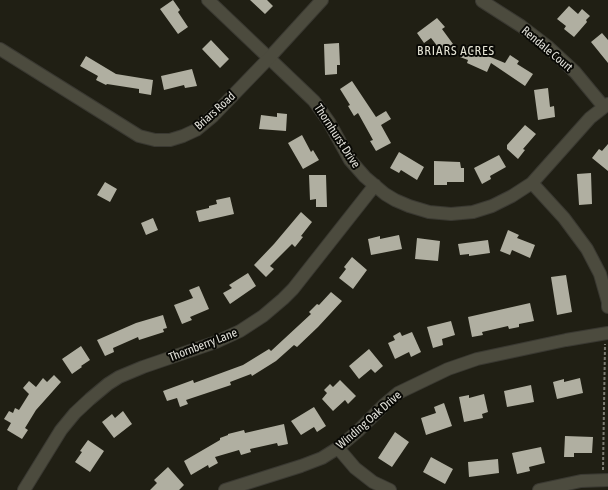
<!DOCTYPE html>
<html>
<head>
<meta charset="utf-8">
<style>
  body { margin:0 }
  canvas { display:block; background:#201f14 }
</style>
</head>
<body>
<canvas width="608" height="490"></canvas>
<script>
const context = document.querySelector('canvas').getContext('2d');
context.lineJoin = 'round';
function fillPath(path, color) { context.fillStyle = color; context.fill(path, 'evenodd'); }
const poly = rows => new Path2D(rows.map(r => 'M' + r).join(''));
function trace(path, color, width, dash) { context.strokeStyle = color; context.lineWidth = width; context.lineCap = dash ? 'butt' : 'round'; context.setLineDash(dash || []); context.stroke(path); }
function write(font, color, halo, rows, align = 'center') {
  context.font = font + ' "Asap Condensed",sans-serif'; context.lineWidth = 4; context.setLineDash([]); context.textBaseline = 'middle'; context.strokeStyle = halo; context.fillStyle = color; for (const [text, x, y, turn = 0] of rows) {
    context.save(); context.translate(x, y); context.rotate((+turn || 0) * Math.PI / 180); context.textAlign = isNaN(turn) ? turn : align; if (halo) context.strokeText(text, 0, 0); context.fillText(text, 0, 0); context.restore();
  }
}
fillPath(poly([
  [173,0,180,10,178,12,188,27,178,34,160,9],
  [250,0,267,0,273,6,265,14],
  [569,6,578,14,582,9,590,16,586,20,587,22,574,37,564,29,566,26,557,19],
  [437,18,445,27,442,29,453,44,442,52,431,38,424,43,417,33],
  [602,33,608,40,608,63,591,42],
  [211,40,229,59,220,68,202,49],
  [339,43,340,65,337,65,337,74,325,75,324,44],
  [464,46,505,63,510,55,519,61,517,64,533,74,525,86,491,63,487,72,467,63,468,60,460,57],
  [86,56,116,74,153,80,151,95,139,93,139,89,107,84,106,85,96,80,98,76,80,66],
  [192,69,197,86,185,88,184,85,164,90,161,76],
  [352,81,376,117,386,111,391,119,381,125,391,143,376,151,370,141,373,140,358,113,354,116,348,106,350,105,340,89],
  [548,88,550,107,554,106,555,117,538,120,534,90],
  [277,113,287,114,286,131,259,129,261,115,277,117],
  [525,125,536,134,523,149,525,150,518,159,507,149,507,145],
  [302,135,311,152,313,150,319,160,303,169,288,143],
  [608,144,608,171,592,158,599,149,602,151],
  [399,152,424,167,417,180,401,170,399,173,390,168],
  [499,155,506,167,490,176,491,179,482,184,474,168],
  [434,161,460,162,461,168,464,168,464,182,447,182,447,185,434,185],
  [591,173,592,204,579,205,577,174],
  [309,175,326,175,327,207,316,207,316,199,310,200],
  [105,182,117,189,110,202,97,195],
  [230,197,234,214,199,222,196,211,209,208,209,206,217,204,216,200],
  [301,212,312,222,301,236,303,237,295,247,292,244,270,266,274,269,266,277,254,265,274,244],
  [153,218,158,230,146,235,141,223],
  [508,230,519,235,517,238,535,245,530,258,512,250,510,255,500,251],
  [399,235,402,249,371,255,368,239,380,236,380,239],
  [417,238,440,241,438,261,415,259],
  [488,240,490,253,469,256,469,254,460,255,458,244],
  [352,257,367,270,353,289,339,278,346,269,344,267],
  [248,273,256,286,230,304,223,293,232,288,229,285],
  [566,275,572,312,557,315,551,277],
  [199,286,209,309,190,317,192,320,182,324,174,305,193,298,189,290],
  [331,292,342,301,318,327,297,347,294,345,276,361,252,376,251,374,230,382,231,385,186,400,188,404,180,407,177,398,167,401,163,391,193,380,194,383,243,365,269,349,271,351,311,314,309,312,317,304,319,305],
  [530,303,534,321,519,324,519,327,509,329,508,326,482,332,483,335,472,337,468,317],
  [163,315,167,328,163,329,164,332,139,340,138,337,113,348,114,352,105,356,97,340,136,323],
  [451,321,455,335,442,339,443,345,433,348,427,327],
  [400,332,402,336,412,332,421,352,411,357,409,352,395,359,388,343,395,340,393,336],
  [81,346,90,360,81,366,82,367,72,374,62,359],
  [369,349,383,366,375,373,371,369,359,379,349,366],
  [54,375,61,382,36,410,25,428,28,430,22,439,7,430,11,423,4,419,9,411,13,413,15,408,19,410,29,394,23,388,29,381,36,387,43,378,47,382],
  [580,378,583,393,557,399,553,382,564,379,564,382],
  [340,380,356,396,348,404,345,400,333,411,322,399,327,393,324,390,330,384,333,387],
  [531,385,534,402,507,407,504,391],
  [484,394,488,412,482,414,483,418,464,422,459,397,469,395,469,398],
  [444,403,452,426,426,435,421,418,436,413,434,407],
  [314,407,326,426,317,432,314,427,301,435,291,421],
  [123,411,132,424,114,438,102,422,112,414,115,418],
  [284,424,288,444,278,446,277,443,250,449,251,452,241,455,239,450,215,457,218,463,209,468,208,465,191,475,184,461,220,440,220,438,228,435,228,434,244,430,245,433],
  [395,432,409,442,392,467,378,458],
  [565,436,593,437,592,453,574,453,574,457,564,457],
  [88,440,104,451,90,472,75,462,82,452,80,451],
  [541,447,545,463,529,467,530,471,517,474,512,453],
  [431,457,453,469,445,484,423,472],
  [498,459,499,473,469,477,468,462],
  [168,467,184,485,179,490,150,490,157,483,154,480]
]), '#b0afa1');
const street = poly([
  [208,0,314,101,329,122,350,160,365,177,385,194,395,200,409,206,429,212,451,214,473,212,492,206,512,196,532,183,590,118,608,104],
  [482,1,521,26,547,46,575,72,604,107],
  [532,183,564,218,587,249,600,274,608,302,608,307],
  [338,448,355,468,373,482,390,490],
  [24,490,61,430,75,413,90,399,108,384,119,377,143,367,216,342,240,331,263,316,283,299,293,289,375,185],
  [225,490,301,466,322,458,338,448,358,431,385,404,398,393,448,369,477,359,566,340,608,333],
  [539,490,581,481,608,480]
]);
const secondary = poly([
  [0,49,139,136,155,140,170,140,183,136,196,130,213,116,269,58,322,0]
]);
trace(street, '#3a3932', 14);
trace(secondary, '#3a3932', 14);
trace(poly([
  [603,470,605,344]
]), '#7c7b72', 2, [3, 2]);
trace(street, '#4c4b3e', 12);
trace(secondary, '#4c4b3e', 12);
write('12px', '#e2e1da', '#090905', [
  ["Rendale Court",547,49,40],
  ["Briars Road",215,111,-42],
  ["Thornhurst Drive",337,136,57],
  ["Thornberry Lane",203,345,-21],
  ["Winding Oak Drive",369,420,-41]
]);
context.letterSpacing = '1px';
write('13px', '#e4e3d4', '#090905', [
  ["BRIARS ACRES",456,51]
]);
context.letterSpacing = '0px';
</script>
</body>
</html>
